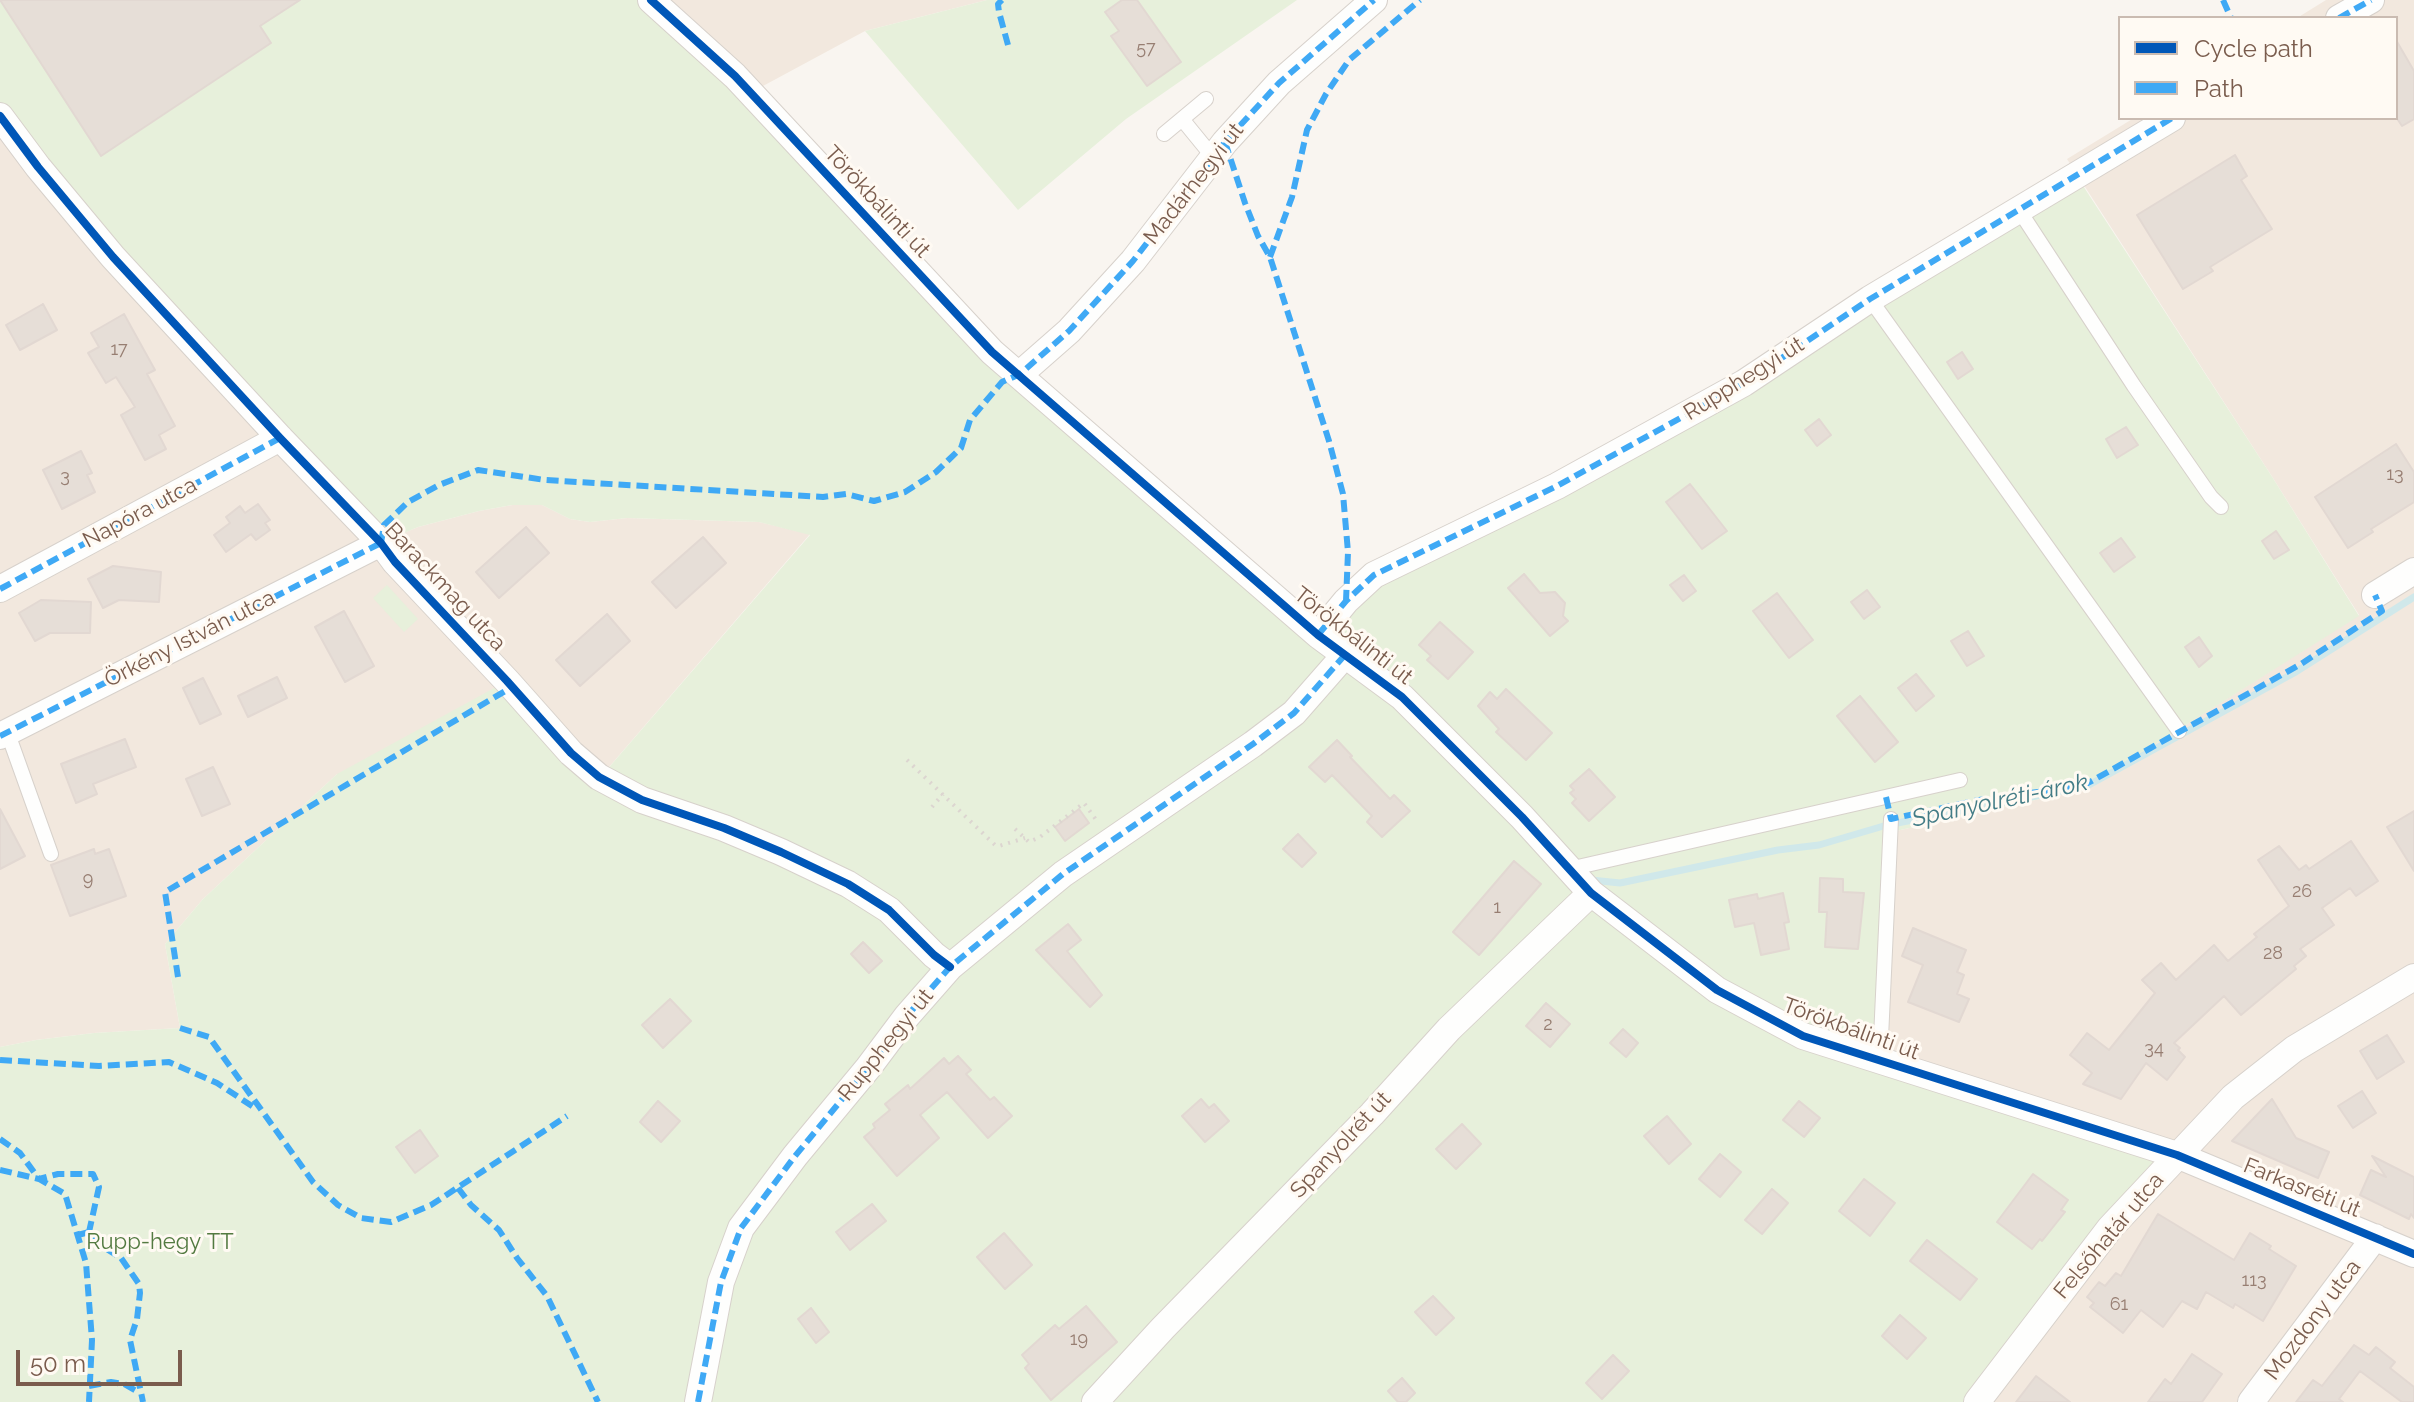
<!DOCTYPE html>
<html>
<head>
<meta charset="utf-8">
<style>
  body { margin:0 }
  #map { position:relative; width:2414px; height:1402px; overflow:hidden; background:#f9f5f0; font-family:Raleway,sans-serif }
  canvas { display:block }
  .legend { position:absolute; left:2118px; top:16px; width:280px; height:104px; box-sizing:border-box; background:#fffaf3; border:2px solid #cabbb1; margin:0; padding:10px 14px; list-style:none; font-size:24px; color:#7a5c4d }
  .legend li { display:flex; align-items:center; gap:16px; height:40px }
  .legend b { width:40px; border:2px solid #cabbb1 }
  .scale { position:absolute; left:16px; top:1350px; width:166px; height:36px; box-sizing:border-box; border:4px solid #7a5c4d; border-top:0; padding-left:10px; font-size:24px; line-height:28px; white-space:nowrap; color:#7a5c4d; -webkit-text-stroke:6px #fffaf3; paint-order:stroke }
</style>
</head>
<body>
<div id="map">
<canvas width="2414" height="1402"></canvas>
<ul class="legend">
<li><b style="height:10px;background:#0057b8"></b>Cycle path</li>
<li><b style="height:10px;background:#3fa9f5"></b>Path</li>
</ul>
<div class="scale">50 m</div>
</div>
<script>
const context = document.querySelector('canvas').getContext('2d');
context.lineJoin = 'round';
function fillPath(path, color) { context.fillStyle = color; context.fill(path, 'evenodd'); }
const poly = rows => new Path2D(rows.map(r => 'M' + r).join(''));
function trace(path, color, width, dash) { context.strokeStyle = color; context.lineWidth = width; context.lineCap = dash ? 'butt' : 'round'; context.setLineDash(dash || []); context.stroke(path); }
function write(font, color, halo, rows, align = 'center') {
  context.font = font + ' Raleway,sans-serif'; context.lineWidth = 6; context.setLineDash([]); context.textBaseline = 'middle'; context.strokeStyle = halo; context.fillStyle = color; for (const [text, x, y, turn = 0] of rows) {
    context.save(); context.translate(x, y); context.rotate((+turn || 0) * Math.PI / 180); context.textAlign = isNaN(turn) ? turn : align; if (halo) context.strokeText(text, 0, 0); context.fillText(text, 0, 0); context.restore();
  }
}
fillPath(poly([
  [651,0,987,0,865,31,750,93],
  [2326,0,2414,0,2414,1402,1977,1402,1887,1055,1896,831,2084,789,2359,615,2271,475,2067,159,2134,118,2396,118,2396,18,2297,18],
  [0,116,380,543,418,527,479,511,512,505,542,505,570,519,590,522,627,518,759,522,810,534,603,774,337,774,203,899,165,944,180,1028,94,1033,36,1040,0,1047]
]), '#f2e8de');
fillPath(poly([
  [0,0,651,0,992,352,1318,635,1346,601,1496,516,2076,175,2271,475,2359,616,2084,789,1896,831,1884,1049,2177,1155,1977,1402,0,1402,0,1047,36,1040,94,1033,180,1028,165,944,203,899,337,774,507,681,604,773,810,535,759,522,627,518,590,522,570,519,542,505,512,505,479,511,418,527,381,543,0,116],
  [987,0,1297,0,1126,119,1018,210,865,31],
  [387,585,418,619,404,632,373,598]
]), '#e7f0db');
trace(poly([
  [1591,880,1620,883,1778,850,1819,845,1887,825,2087,786,2294,673,2414,597]
]), '#d0e8ea', 7);
const building = poly([
  [0,0,300,0,260,26,271,43,101,156,0,0],
  [1122,0,1137,0,1181,62,1147,86,1111,36,1119,31,1105,12,1122,0],
  [2396,40,2414,71,2414,119,2402,126,2396,117,2396,40],
  [2235,155,2247,176,2241,180,2272,229,2210,267,2213,271,2183,289,2137,215,2235,155],
  [43,304,57,330,20,350,6,325,43,304],
  [124,314,155,370,147,374,175,426,159,435,166,449,145,460,121,415,135,407,116,377,106,383,88,353,99,347,91,333,124,314],
  [1962,352,1973,369,1958,379,1947,362,1962,352],
  [1819,419,1831,435,1817,446,1805,430,1819,419],
  [2126,427,2138,445,2117,458,2106,439,2126,427],
  [2396,444,2414,472,2414,502,2371,529,2373,532,2348,548,2315,497,2396,444],
  [81,451,92,473,87,475,95,492,62,509,43,470,81,451],
  [1690,484,1727,531,1702,549,1666,502,1690,484],
  [258,504,270,520,265,523,270,530,256,540,251,534,226,552,214,535,230,523,226,517,240,506,245,513,258,504],
  [526,527,549,553,499,598,476,572,526,527],
  [2276,531,2289,550,2274,559,2262,541,2276,531],
  [703,537,726,563,676,608,652,582,703,537],
  [2121,538,2135,557,2114,572,2100,553,2121,538],
  [113,566,161,572,159,602,119,600,103,608,88,579,113,566],
  [1524,574,1540,593,1555,592,1565,603,1563,616,1568,621,1550,636,1508,588,1524,574],
  [1684,575,1696,591,1683,601,1670,585,1684,575],
  [1867,590,1880,607,1864,619,1851,602,1867,590],
  [1777,593,1813,640,1789,658,1753,611,1777,593],
  [41,600,91,602,90,633,50,633,35,641,19,613,41,600],
  [344,611,374,666,345,682,315,627,344,611],
  [607,614,630,641,580,686,556,660,607,614],
  [1440,622,1473,652,1448,679,1427,660,1431,656,1419,645,1440,622],
  [1968,631,1984,656,1967,666,1951,641,1968,631],
  [2199,637,2212,656,2199,667,2185,647,2199,637],
  [1916,674,1934,696,1916,711,1898,688,1916,674],
  [277,677,287,698,248,717,238,696,277,677],
  [203,678,221,714,200,724,183,688,203,678],
  [1506,689,1552,733,1526,760,1496,732,1499,729,1478,706,1490,692,1497,699,1506,689],
  [1860,696,1898,742,1875,762,1837,716,1860,696],
  [125,739,136,767,93,784,97,794,76,803,61,764,125,739],
  [1337,740,1352,756,1350,757,1390,799,1394,795,1410,811,1382,837,1367,822,1372,816,1332,775,1325,782,1309,767,1337,740],
  [213,767,230,804,202,816,186,779,213,767],
  [1589,769,1615,797,1589,821,1572,803,1576,799,1570,793,1574,790,1570,786,1589,769],
  [0,809,25,856,0,869,0,809],
  [1079,809,1089,823,1065,841,1055,827,1079,809],
  [2414,811,2414,871,2387,827,2414,811],
  [1298,834,1316,853,1302,867,1283,849,1298,834],
  [2351,841,2378,881,2356,896,2350,888,2322,908,2334,925,2300,949,2306,956,2294,966,2296,969,2241,1015,2224,996,2174,1043,2180,1048,2178,1050,2185,1057,2167,1080,2146,1063,2121,1099,2083,1084,2092,1073,2070,1055,2087,1033,2109,1050,2155,993,2142,980,2161,963,2176,980,2214,945,2228,961,2257,937,2254,934,2289,906,2258,860,2279,846,2299,870,2306,865,2309,869,2351,841],
  [94,849,95,854,109,849,126,896,70,916,51,865,94,849],
  [1514,861,1541,884,1479,955,1453,932,1514,861],
  [1820,878,1843,879,1843,892,1864,893,1858,949,1825,947,1827,912,1819,912,1820,878],
  [1783,893,1789,922,1784,923,1789,949,1761,955,1754,923,1735,927,1729,900,1757,894,1758,899,1783,893],
  [1068,924,1081,940,1067,951,1102,995,1090,1007,1036,950,1068,924],
  [1913,928,1966,950,1957,972,1964,975,1957,994,1969,999,1959,1022,1908,1002,1923,965,1902,956,1913,928],
  [863,942,882,961,869,973,851,954,863,942],
  [670,999,691,1021,663,1048,642,1025,670,999],
  [1546,1003,1570,1024,1550,1047,1526,1026,1546,1003],
  [1623,1029,1638,1043,1626,1057,1610,1043,1623,1029],
  [2387,1035,2404,1062,2377,1079,2360,1051,2387,1035],
  [958,1056,971,1070,966,1074,990,1100,994,1097,1012,1116,988,1138,947,1092,920,1115,939,1138,897,1176,864,1137,875,1128,873,1124,890,1110,885,1104,908,1085,910,1089,944,1058,949,1064,958,1056],
  [2362,1091,2376,1113,2353,1128,2338,1106,2362,1091],
  [1201,1099,1209,1108,1214,1104,1229,1121,1205,1142,1182,1116,1201,1099],
  [2272,1099,2296,1138,2329,1152,2318,1178,2232,1141,2272,1099],
  [658,1101,680,1121,661,1142,640,1122,658,1101],
  [1799,1101,1820,1118,1804,1137,1783,1120,1799,1101],
  [1667,1116,1691,1144,1669,1164,1644,1136,1667,1116],
  [1462,1124,1481,1144,1456,1169,1436,1149,1462,1124],
  [420,1130,438,1156,415,1173,396,1147,420,1130],
  [1720,1154,1741,1172,1720,1197,1699,1179,1720,1154],
  [2372,1156,2414,1177,2414,1218,2411,1214,2409,1219,2360,1195,2371,1170,2386,1177,2372,1156],
  [2033,1174,2068,1200,2061,1210,2065,1212,2042,1241,2040,1239,2032,1249,1997,1222,2033,1174],
  [1864,1179,1895,1203,1870,1236,1839,1211,1864,1179],
  [1772,1189,1788,1203,1762,1234,1745,1220,1772,1189],
  [872,1204,886,1221,850,1250,836,1232,872,1204],
  [2158,1214,2234,1260,2250,1233,2271,1246,2269,1249,2296,1266,2263,1321,2235,1304,2233,1308,2206,1292,2197,1309,2182,1301,2163,1327,2141,1310,2123,1333,2090,1307,2094,1303,2087,1297,2099,1282,2105,1286,2116,1273,2121,1276,2158,1214],
  [1004,1233,1032,1265,1005,1289,977,1257,1004,1233],
  [1927,1240,1977,1279,1960,1300,1910,1261,1927,1240],
  [1433,1296,1454,1318,1436,1335,1415,1312,1433,1296],
  [1086,1306,1117,1342,1051,1400,1025,1368,1029,1364,1022,1355,1055,1325,1059,1329,1086,1306],
  [811,1308,829,1332,816,1343,798,1319,811,1308],
  [1900,1315,1926,1338,1907,1359,1882,1336,1900,1315],
  [2354,1345,2369,1355,2376,1347,2395,1362,2390,1368,2414,1387,2414,1402,2402,1402,2360,1371,2339,1399,2343,1402,2296,1402,2313,1380,2322,1386,2354,1345],
  [2192,1354,2222,1374,2202,1402,2148,1402,2165,1379,2171,1384,2192,1354],
  [1613,1355,1629,1371,1602,1399,1586,1383,1613,1355],
  [2036,1376,2070,1402,2016,1402,2036,1376],
  [1402,1378,1415,1393,1406,1402,1398,1402,1388,1391,1402,1378]
]);
fillPath(building, '#e6ded7');
trace(building, '#e2d8d2', 2);
const service = poly([
  [1182,119,1213,157],
  [1164,134,1206,99],
  [2019,210,2134,386,2211,497,2221,507],
  [1870,299,2179,731],
  [7,731,51,854],
  [1569,869,1960,780],
  [1880,1060,1891,819]
]);
const minor = poly([
  [651,0,735,76,992,352,1318,635,1402,697,1522,817,1591,893,1717,990,1803,1036,2177,1155,2414,1254],
  [2339,18,2371,0],
  [0,116,38,167,113,257,280,438,381,543,395,562,507,681,571,753,599,777,642,800,724,828,781,852,848,884,889,910,934,955,950,967],
  [1020,374,1069,331,1133,261,1225,142,1279,83,1374,0],
  [0,589,280,438],
  [2375,595,2414,571],
  [1318,635,1346,601,1374,575,1557,486,1744,383,1870,299,2172,118],
  [0,736,381,543],
  [698,1402,721,1282,741,1228,795,1156,868,1068,907,1016,950,967,1063,874,1253,744,1294,713,1344,656],
  [1095,1402,1163,1328,1372,1114,1449,1029,1591,893],
  [1977,1402,2110,1228,2233,1097,2294,1049,2414,977],
  [2251,1402,2375,1237]
]);
trace(service, '#d7d1cb', 16);
trace(minor, '#d7d1cb', 28);
trace(poly([
  [907,760,995,845,999,846,1025,838],
  [932,807,943,794],
  [1015,829,1029,842,1040,837,1084,803,1097,821]
]), '#dcd5d0', 4, [2, 6]);
trace(service, '#fefefd', 14);
trace(minor, '#fefefd', 26);
trace(poly([
  [1002,0,998,4,999,12,1008,45],
  [2223,0,2231,18],
  [2339,18,2371,0],
  [1225,142,1245,203,1258,236,1270,257,1329,441,1343,494,1348,552,1346,601],
  [1270,257,1292,197,1307,130,1326,94,1349,60,1420,0],
  [381,543,384,525,408,502,439,485,478,470,545,480,823,497,846,494,874,501,905,492,936,472,961,448,970,420,1002,382,1020,374,1069,331,1133,261,1225,142,1279,83,1374,0],
  [0,589,280,438],
  [1318,635,1346,601,1374,575,1557,486,1744,383,1870,299,2172,118],
  [0,736,381,543],
  [1886,797,1891,819,1979,800,2066,788,2088,783,2301,664,2382,611,2375,595],
  [178,977,165,892,512,687],
  [180,1028,209,1037,313,1182,338,1205,361,1218,391,1222,431,1205,567,1116],
  [0,1060,99,1066,169,1062,217,1083,255,1108],
  [0,1139,20,1153,39,1179,65,1194,86,1263,92,1340,89,1402],
  [0,1170,39,1179,58,1174,93,1174,99,1187,89,1232],
  [458,1188,471,1205,499,1230,517,1258,547,1296,598,1402],
  [78,1235,89,1232,94,1241,121,1258,139,1284,140,1293,137,1319,130,1340,143,1402],
  [89,1386,111,1382,124,1384,140,1393],
  [698,1402,721,1282,741,1228,795,1156,868,1068,907,1016,950,967,1063,874,1253,744,1294,713,1344,656]
]), '#3fa9f5', 6, [12, 6]);
trace(poly([
  [651,0,735,76,992,352,1318,635,1402,697,1522,817,1591,893,1717,990,1803,1036,2177,1155,2414,1254],
  [0,116,38,167,113,257,280,438,381,543,395,562,507,681,571,753,599,777,642,800,724,828,781,852,848,884,889,910,934,955,950,967]
]), '#0057b8', 8);
write('18px', '#977e72', null, [
  ["57",1146,49],
  ["17",119,350],
  ["13",2395,475],
  ["3",65,477],
  ["9",88,880],
  ["26",2302,892],
  ["1",1497,908],
  ["28",2273,954],
  ["2",1548,1025],
  ["34",2154,1049],
  ["113",2254,1281],
  ["61",2119,1305],
  ["19",1079,1340]
]);
write('22px', '#7a5c4d', '#fffaf3', [
  ["Madárhegyi út",1194,184,-52],
  ["Törökbálinti út",877,202,47],
  ["Rupphegyi út",1744,379,-32],
  ["Napóra utca",140,513,-28],
  ["Barackmag utca",445,587,47],
  ["Törökbálinti út",1353,636,38],
  ["Örkény István utca",190,639,-27],
  ["Törökbálinti út",1851,1029,20],
  ["Rupphegyi út",886,1045,-51],
  ["Spanyolrét út",1341,1145,-47],
  ["Farkasréti út",2302,1188,22],
  ["Felsőhatár utca",2109,1236,-50],
  ["Mozdony utca",2313,1320,-53]
]);
write('22px', '#537a41', '#fffaf3', [
  ["Rupp-hegy TT",160,1242]
]);
write('italic 24px', '#437c86', '#fffaf3', [
  ["Spanyolréti-árok",2000,801,-12]
]);
</script>
</body>
</html>
